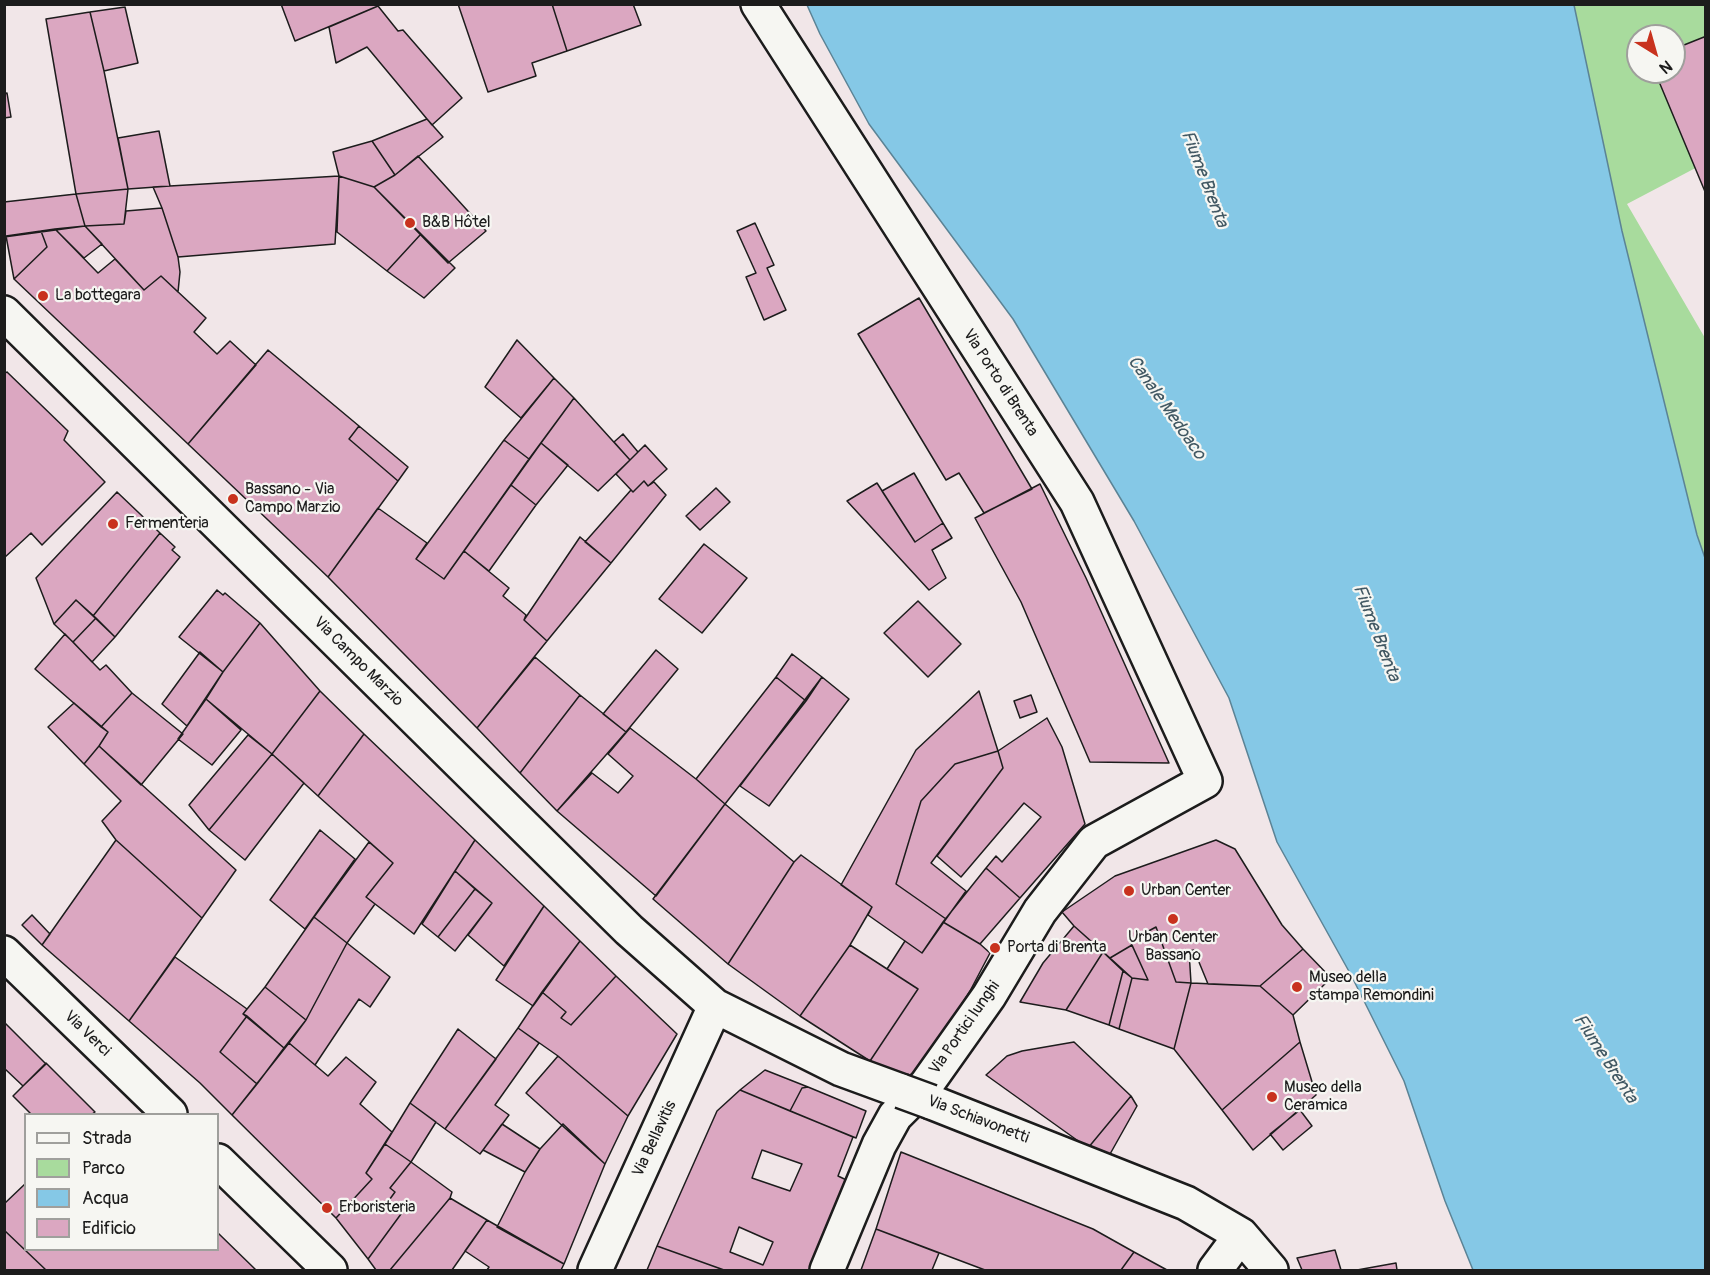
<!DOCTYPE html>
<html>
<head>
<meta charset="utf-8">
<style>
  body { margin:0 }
  #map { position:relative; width:1710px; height:1275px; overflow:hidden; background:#f1e6e8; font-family:Pangolin,sans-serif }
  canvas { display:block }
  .frame { position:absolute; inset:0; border:6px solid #1c1c1c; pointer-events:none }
  .legend { position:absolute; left:24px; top:1113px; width:195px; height:138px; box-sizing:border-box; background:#f6f6f2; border:2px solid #9f9f9c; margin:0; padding:8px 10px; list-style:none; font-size:18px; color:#1c1c1c }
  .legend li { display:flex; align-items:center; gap:12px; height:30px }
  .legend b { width:30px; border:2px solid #9f9f9c }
  .north { position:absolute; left:1626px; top:24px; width:60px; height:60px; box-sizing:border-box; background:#f6f6f2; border:2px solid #9f9f9c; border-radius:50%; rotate:143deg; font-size:16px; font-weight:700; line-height:24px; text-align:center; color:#1c1c1c }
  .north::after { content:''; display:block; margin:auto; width:21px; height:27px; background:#c8321e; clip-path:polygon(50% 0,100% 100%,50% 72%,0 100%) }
</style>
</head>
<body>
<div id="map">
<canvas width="1710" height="1275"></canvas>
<div class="frame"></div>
<ul class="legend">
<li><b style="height:8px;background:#f6f6f2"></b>Strada</li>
<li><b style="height:16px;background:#a8db9d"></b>Parco</li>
<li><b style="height:16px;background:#85c8e6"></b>Acqua</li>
<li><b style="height:16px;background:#dba7c1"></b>Edificio</li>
</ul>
<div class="north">N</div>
</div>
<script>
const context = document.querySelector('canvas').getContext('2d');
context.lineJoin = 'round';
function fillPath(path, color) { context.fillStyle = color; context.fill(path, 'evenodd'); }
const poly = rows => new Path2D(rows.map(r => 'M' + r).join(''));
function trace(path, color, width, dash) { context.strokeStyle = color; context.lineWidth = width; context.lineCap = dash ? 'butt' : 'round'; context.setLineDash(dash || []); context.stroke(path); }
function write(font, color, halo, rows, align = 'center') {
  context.font = font + ' Pangolin,sans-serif'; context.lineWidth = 4.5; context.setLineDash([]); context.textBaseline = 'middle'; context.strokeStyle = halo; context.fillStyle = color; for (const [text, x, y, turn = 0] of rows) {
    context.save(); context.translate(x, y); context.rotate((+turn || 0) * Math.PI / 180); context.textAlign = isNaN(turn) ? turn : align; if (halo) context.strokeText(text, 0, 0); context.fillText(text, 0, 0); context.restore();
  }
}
fillPath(poly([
  [1574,5,1705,5,1705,163,1627,204,1705,338,1705,558,1697,535,1622,231],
  [1638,36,1674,36,1674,72,1638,72]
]), '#a8db9d');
const water = poly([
  [807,5,1574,5,1622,231,1697,535,1705,558,1705,1270,1473,1270,1445,1201,1404,1081,1351,975,1277,842,1229,698,1134,521,1013,319,869,124,820,34,807,5]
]);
fillPath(water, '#85c8e6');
trace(water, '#5b8395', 1.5);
const building = poly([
  [281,4,378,4,378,6,295,41,281,4],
  [458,4,552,4,567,51,532,63,536,76,488,92,458,4],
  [552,4,633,4,641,25,567,51,552,4],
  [378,6,398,31,403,30,462,98,432,125,367,47,336,63,329,27,378,6],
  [125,7,138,63,104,71,90,12,125,7],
  [90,12,104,71,128,189,76,194,46,19,90,12],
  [1704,37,1706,40,1706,194,1655,72,1674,72,1674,49,1704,37],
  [7,93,11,117,4,118,4,94,7,93],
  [427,119,443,137,395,175,372,141,427,119],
  [159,131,170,186,128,189,118,138,159,131],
  [372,141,395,175,374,187,339,176,333,152,372,141],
  [418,156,486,231,448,263,374,187,395,175,418,156],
  [339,176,374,187,421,234,387,271,337,232,339,176],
  [339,176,335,244,178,257,162,208,153,187,339,176],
  [128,189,124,224,85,226,76,194,128,189],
  [76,194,85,226,4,237,4,202,76,194],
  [162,208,178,257,180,272,178,292,161,276,144,290,85,226,124,224,126,211,162,208],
  [755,223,774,265,767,268,786,310,764,320,746,277,756,273,737,231,755,223],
  [85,226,102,244,84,258,55,229,85,226],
  [55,229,98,273,115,259,144,290,161,276,206,318,194,332,217,354,230,341,256,365,188,444,14,279,47,247,41,231,55,229],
  [41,231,47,247,14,279,6,236,41,231],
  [421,234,455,268,424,298,387,271,421,234],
  [919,298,1032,489,984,513,959,473,946,480,858,334,919,298],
  [517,340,554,378,521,418,485,387,517,340],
  [268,350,359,426,349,439,398,481,328,577,188,444,268,350],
  [7,372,68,431,64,440,105,482,42,545,31,533,4,558,4,374,7,372],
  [554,378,574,398,529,459,504,440,554,378],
  [574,398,630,460,598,491,541,443,574,398],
  [359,426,408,467,398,481,349,439,359,426],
  [623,434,638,452,630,460,614,442,623,434],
  [504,440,529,459,444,579,416,559,504,440],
  [541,443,568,465,536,505,511,485,541,443],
  [645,445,667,469,648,486,644,481,633,492,616,474,645,445],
  [914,473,943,523,915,542,882,491,914,473],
  [644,481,648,486,654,482,666,495,611,563,585,542,631,490,633,492,644,481],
  [877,483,915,542,943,523,952,538,932,550,946,578,929,590,847,501,877,483],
  [1040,484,1086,578,1169,763,1090,762,1021,602,975,518,1040,484],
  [511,485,536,505,489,571,464,551,511,485],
  [716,488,730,502,700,530,686,516,716,488],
  [117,492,160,533,93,616,76,600,54,624,36,578,117,492],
  [378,508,427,543,416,559,444,579,464,551,509,588,503,596,526,615,524,620,547,641,477,728,328,577,378,508],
  [160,533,175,547,172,550,180,557,115,637,93,616,160,533],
  [580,537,611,563,547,641,524,620,580,537],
  [704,544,747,578,702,633,659,599,704,544],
  [217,590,223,595,225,593,260,623,223,672,179,637,217,590],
  [76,600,96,618,73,642,54,624,76,600],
  [918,601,961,644,928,677,884,633,918,601],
  [96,618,115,637,92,662,73,642,96,618],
  [260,623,320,691,272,754,206,699,223,672,260,623],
  [65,634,100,670,106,665,132,693,101,727,35,669,65,634],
  [656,650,678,669,626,732,603,714,656,650],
  [200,652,223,672,187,726,162,704,200,652],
  [792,654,822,677,806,701,776,677,792,654],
  [535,657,580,695,520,773,477,728,535,657],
  [776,677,806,701,725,804,696,779,776,677],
  [822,677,849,699,769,806,740,786,822,677],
  [320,691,364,734,318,796,272,754,320,691],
  [979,691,998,751,955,764,921,801,896,884,946,919,922,953,868,915,872,907,841,885,916,750,979,691],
  [132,693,183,734,141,785,99,746,108,732,101,727,132,693],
  [580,695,626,732,557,811,520,773,580,695],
  [1031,695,1037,712,1020,718,1014,701,1031,695],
  [206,699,241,730,212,765,178,739,206,699],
  [74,703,108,732,99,746,84,764,48,727,74,703],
  [1047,718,1062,747,1085,824,1020,898,986,868,996,856,1002,862,1041,817,1024,803,961,877,937,856,1003,768,998,751,1047,718],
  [630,728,696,779,725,804,656,896,557,811,592,773,618,793,633,776,608,754,630,728],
  [364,734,475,840,414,934,366,897,393,863,318,796,364,734],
  [248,735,272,754,209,830,189,805,248,735],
  [99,746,236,870,202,918,116,840,102,821,121,801,84,764,99,746],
  [998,751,1003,768,931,863,966,891,946,919,896,884,921,801,955,764,998,751],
  [272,754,304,783,245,860,209,830,272,754],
  [725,804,794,862,728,964,653,899,725,804],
  [320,830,355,859,305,929,270,900,320,830],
  [116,840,202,918,129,1021,42,945,116,840],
  [475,840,544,906,504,966,468,935,492,903,455,871,475,840],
  [1216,840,1235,849,1282,925,1303,949,1260,986,1208,984,1194,950,1189,951,1191,983,1176,982,1156,927,1130,941,1132,945,1110,958,1074,926,1062,912,1115,876,1216,840],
  [369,842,393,863,366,897,375,904,347,943,314,917,369,842],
  [801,855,872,907,850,945,800,1016,728,964,794,862,801,855],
  [986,868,1020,898,980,944,943,922,986,868],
  [455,871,475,889,438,937,422,924,455,871],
  [475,889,492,903,455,951,438,937,475,889],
  [544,906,580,941,533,1006,496,980,544,906],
  [32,915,50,934,42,945,22,925,32,915],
  [314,917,347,943,306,1020,265,987,314,917],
  [943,922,980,944,990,953,970,991,914,1080,870,1061,918,989,887,969,905,941,922,953,943,922],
  [1074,926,1103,952,1066,1010,1020,1002,1043,963,1074,926],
  [1156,927,1176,982,1191,983,1174,1049,1119,1029,1132,978,1148,980,1130,941,1156,927],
  [580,941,616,976,571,1025,561,1018,566,1012,542,992,580,941],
  [347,943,390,977,370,1007,359,999,315,1065,289,1043,306,1020,347,943],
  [850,945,918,989,870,1061,800,1016,850,945],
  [1132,945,1148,980,1132,978,1110,958,1132,945],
  [1303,949,1331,978,1293,1015,1260,986,1303,949],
  [1103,952,1123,971,1109,1025,1066,1010,1103,952],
  [175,957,247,1009,243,1014,247,1016,220,1052,257,1084,232,1115,200,1083,129,1021,175,957],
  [1123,971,1132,978,1119,1029,1109,1025,1123,971],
  [616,976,677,1034,628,1116,558,1056,518,1028,542,992,566,1012,561,1018,571,1025,616,976],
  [1191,983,1260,986,1293,1015,1300,1042,1222,1110,1174,1049,1191,983],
  [265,987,306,1020,284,1048,243,1014,265,987],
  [247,1016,284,1048,257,1084,220,1052,247,1016],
  [4,1022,46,1064,23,1086,4,1068,4,1022],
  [518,1028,539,1043,495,1105,509,1115,480,1154,445,1129,518,1028],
  [458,1029,496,1059,445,1129,410,1103,458,1029],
  [1074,1042,1131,1096,1088,1148,986,1075,1007,1056,1022,1051,1074,1042],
  [1300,1042,1316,1095,1253,1150,1222,1110,1300,1042],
  [289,1043,328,1076,346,1057,376,1082,360,1104,392,1132,366,1173,372,1179,336,1218,232,1115,289,1043],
  [558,1056,628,1116,605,1164,526,1093,558,1056],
  [46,1063,95,1112,92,1114,31,1114,13,1096,46,1063],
  [765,1070,808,1087,802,1088,790,1111,740,1090,765,1070],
  [808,1087,866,1111,856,1138,790,1111,802,1088,808,1087],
  [740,1090,853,1137,838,1176,857,1185,820,1270,724,1270,657,1246,717,1111,740,1090],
  [762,1150,802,1164,790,1191,752,1178,762,1150],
  [739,1227,773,1242,763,1265,730,1252,739,1227],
  [1131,1096,1137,1106,1105,1163,1088,1148,1131,1096],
  [410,1103,436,1122,411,1162,385,1144,410,1103],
  [1300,1110,1312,1126,1283,1150,1270,1134,1300,1110],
  [502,1124,540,1149,525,1172,483,1150,502,1124],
  [563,1124,605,1164,564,1264,497,1227,525,1172,540,1149,563,1124],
  [385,1144,411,1162,390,1188,395,1192,387,1203,401,1214,368,1259,336,1218,372,1179,366,1173,385,1144],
  [901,1152,1093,1229,1134,1252,1121,1270,985,1270,876,1229,901,1152],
  [411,1162,452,1192,450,1198,390,1270,376,1270,368,1259,401,1214,387,1203,395,1192,390,1188,411,1162],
  [26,1183,26,1250,218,1250,218,1233,256,1270,46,1270,4,1230,4,1204,26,1183],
  [450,1198,487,1220,452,1270,390,1270,450,1198],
  [487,1220,564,1264,561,1270,487,1270,489,1267,465,1251,487,1220],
  [876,1229,939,1253,932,1270,861,1270,876,1229],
  [4,1230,46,1270,4,1270,4,1230],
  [657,1246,724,1270,647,1270,657,1246],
  [1335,1250,1341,1270,1302,1270,1297,1258,1335,1250],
  [1134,1252,1167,1270,1121,1270,1134,1252],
  [1396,1263,1397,1270,1357,1270,1396,1263]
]);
fillPath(building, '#dba7c1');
trace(building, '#1c1c1c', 1.5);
const street = poly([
  [758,4,1077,502,1205,781,1094,842,1040,911,989,996,926,1085,895,1116,879,1145,827,1270],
  [4,313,629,930,715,1006,841,1069,901,1091],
  [4,953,170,1114],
  [931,1102,1186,1203,1241,1235,1271,1270],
  [218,1161,330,1270],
  [595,1270,715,1006],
  [1215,1270,1241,1235]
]);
trace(street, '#1c1c1c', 38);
trace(street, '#f6f6f2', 33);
const streetBridge = poly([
  [901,1091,931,1102]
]);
trace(streetBridge, '#1c1c1c', 38, []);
trace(streetBridge, '#f6f6f2', 33);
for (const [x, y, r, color] of [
  [410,223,6,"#c8321e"],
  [43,296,6,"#c8321e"],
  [233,499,6,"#c8321e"],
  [113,524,6,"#c8321e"],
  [1129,891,6,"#c8321e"],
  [1173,919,6,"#c8321e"],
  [995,948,6,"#c8321e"],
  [1297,987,6,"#c8321e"],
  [1272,1097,6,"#c8321e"],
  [327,1208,6,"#c8321e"]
]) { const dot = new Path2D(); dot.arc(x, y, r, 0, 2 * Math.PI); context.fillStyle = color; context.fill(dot); trace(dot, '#f6f6f2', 2); }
write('16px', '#1c1c1c', '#f6f6f2', [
  ["B&B Hôtel",422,223],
  ["La bottegara",55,296],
  ["Bassano - Via",245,490],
  ["Campo Marzio",245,508],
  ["Fermenteria",125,524],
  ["Urban Center",1141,891],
  ["Urban Center",1173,938,"center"],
  ["Bassano",1173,956,"center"],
  ["Porta di Brenta",1007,948],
  ["Museo della",1309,978],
  ["stampa Remondini",1309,996],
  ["Museo della",1284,1088],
  ["Ceramica",1284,1106],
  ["Erboristeria",339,1208]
], 'left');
write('16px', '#1c1c1c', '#f6f6f2', [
  ["Via Porto di Brenta",1000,383,57],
  ["Via Campo Marzio",358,662,45],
  ["Via Portici lunghi",965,1028,-55],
  ["Via Verci",87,1034,44],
  ["Via Schiavonetti",978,1120,21],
  ["Via Bellavitis",655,1139,-65]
]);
write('italic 18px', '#415863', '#f6f6f2', [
  ["Fiume Brenta",1204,179,69],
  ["Canale Medoaco",1166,408,55],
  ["Fiume Brenta",1376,633,69],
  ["Fiume Brenta",1605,1059,57]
]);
</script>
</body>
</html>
